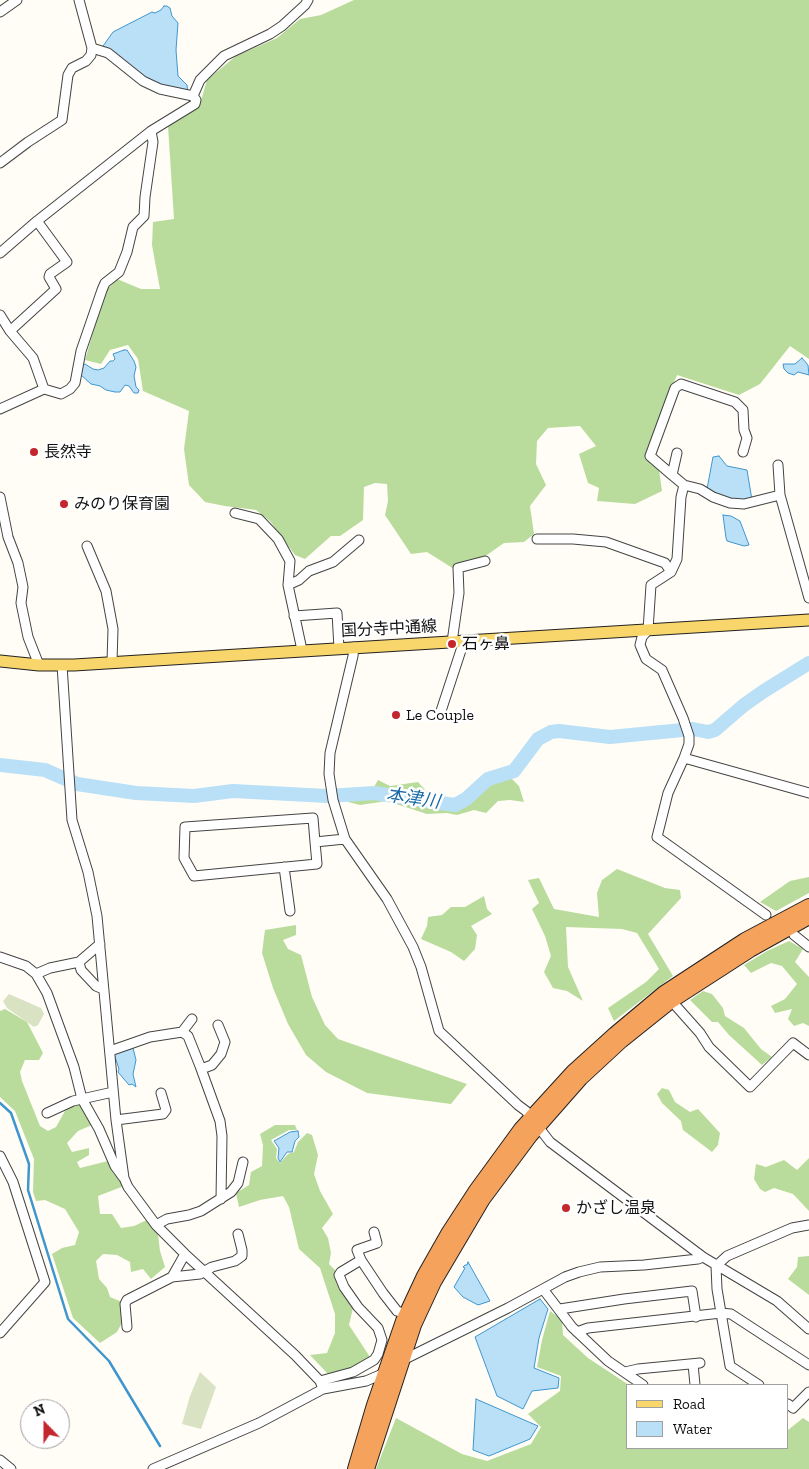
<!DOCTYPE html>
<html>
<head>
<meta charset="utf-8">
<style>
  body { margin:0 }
  #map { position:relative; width:809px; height:1469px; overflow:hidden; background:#fffdf5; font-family:"Zilla Slab",serif }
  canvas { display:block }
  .legend { position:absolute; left:626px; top:1384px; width:162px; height:65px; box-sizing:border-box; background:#fff; border:1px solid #a0a0a0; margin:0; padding:6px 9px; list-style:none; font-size:15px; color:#111 }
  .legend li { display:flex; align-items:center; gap:10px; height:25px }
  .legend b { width:25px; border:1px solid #a0a0a0 }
  .north { position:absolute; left:20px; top:1399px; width:50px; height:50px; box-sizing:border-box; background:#fff; border:1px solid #a0a0a0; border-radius:50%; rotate:338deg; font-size:14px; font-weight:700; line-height:20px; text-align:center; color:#111 }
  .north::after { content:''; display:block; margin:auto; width:18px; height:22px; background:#c4262e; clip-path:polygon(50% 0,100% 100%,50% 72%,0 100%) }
</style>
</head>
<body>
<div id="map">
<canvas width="809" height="1469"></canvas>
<ul class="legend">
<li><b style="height:6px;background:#f9d66b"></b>Road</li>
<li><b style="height:14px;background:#b9e0f7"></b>Water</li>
</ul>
<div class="north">N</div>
</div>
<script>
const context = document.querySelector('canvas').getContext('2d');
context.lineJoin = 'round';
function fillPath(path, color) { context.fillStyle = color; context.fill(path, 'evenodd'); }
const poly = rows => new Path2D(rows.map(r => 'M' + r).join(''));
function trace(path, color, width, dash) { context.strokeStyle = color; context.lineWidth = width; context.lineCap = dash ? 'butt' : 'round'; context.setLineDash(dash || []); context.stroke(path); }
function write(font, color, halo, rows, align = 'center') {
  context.font = font + ' "Zilla Slab","Noto Sans JP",serif'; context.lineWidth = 5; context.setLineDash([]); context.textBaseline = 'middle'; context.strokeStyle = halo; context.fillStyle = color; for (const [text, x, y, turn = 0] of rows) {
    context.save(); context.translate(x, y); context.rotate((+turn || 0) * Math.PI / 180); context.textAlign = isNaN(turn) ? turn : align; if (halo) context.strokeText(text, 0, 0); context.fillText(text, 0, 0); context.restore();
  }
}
fillPath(poly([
  [354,0,809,0,809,359,790,346,760,384,739,395,677,375,645,454,659,470,662,491,635,504,597,501,599,488,588,483,579,454,596,446,580,426,548,428,537,441,536,464,546,485,530,506,534,534,524,542,504,543,484,557,454,569,427,552,411,554,385,515,388,501,387,484,375,483,364,487,363,520,340,536,331,536,305,559,295,555,270,521,256,510,225,506,205,502,189,485,184,449,189,411,143,391,138,359,128,345,110,350,101,364,85,360,105,292,117,279,141,289,160,289,152,245,153,222,174,219,168,126,200,104,207,80,236,56,277,38,300,19,321,15],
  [509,776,519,786,524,802,510,800,498,801,486,813,474,810,457,815,447,813,427,814,387,801,360,805,348,802,350,795,369,796,378,780,390,786,418,782,440,806,455,807,467,801,486,783,496,779],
  [617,869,665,888,680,890,681,898,648,934,673,976,614,1021,608,1008,646,982,659,969,645,946,637,933,622,929,566,927,568,967,583,1001,567,991,553,988,544,972,551,956,545,936,532,909,539,903,528,880,539,878,554,909,599,917,597,893,602,880],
  [809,877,809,893,776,911,760,902,790,881],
  [484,896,487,909,492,914,471,926,477,935,475,949,464,961,451,952,421,939,427,926,428,917,442,915,451,907,465,907],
  [296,925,296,935,283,940,288,949,301,955,312,997,325,1025,338,1039,467,1084,451,1104,367,1093,326,1072,306,1055,288,1024,273,988,262,953,265,930],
  [789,941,803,949,795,962,809,977,809,1026,803,1023,794,1026,788,1019,792,1009,775,1013,771,1006,785,999,797,984,782,966,771,963,751,973,744,965,767,951],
  [703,991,712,994,723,1008,725,1016,744,1028,761,1049,772,1057,762,1065,729,1035,718,1022,712,1022,690,1000],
  [5,1009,27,1022,43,1053,39,1060,25,1060,20,1072,22,1081,40,1126,48,1131,56,1127,65,1111,80,1102,92,1125,78,1131,67,1143,72,1152,89,1148,89,1155,77,1162,80,1168,108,1161,113,1173,124,1186,98,1196,100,1214,112,1214,121,1228,134,1226,147,1220,158,1235,160,1251,165,1267,151,1279,143,1269,131,1272,130,1262,117,1255,103,1254,96,1261,99,1279,107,1288,110,1297,122,1302,124,1319,117,1332,100,1343,73,1318,52,1254,62,1248,75,1245,79,1232,65,1209,45,1200,36,1201,33,1192,34,1159,15,1111,0,1097,0,1011],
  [662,1088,669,1090,675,1102,690,1112,698,1109,720,1133,718,1145,712,1152,683,1130,681,1121,662,1103,657,1094],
  [275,1125,295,1125,297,1130,289,1130,271,1140,277,1149,276,1158,280,1163,288,1154,294,1152,298,1142,307,1133,312,1135,318,1155,314,1174,320,1191,333,1214,322,1228,328,1238,331,1253,329,1264,335,1270,337,1284,353,1308,349,1325,370,1357,357,1367,328,1374,310,1355,327,1353,335,1333,335,1314,320,1268,299,1249,289,1207,283,1196,260,1200,239,1207,236,1193,249,1185,251,1172,262,1166,263,1145,260,1134],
  [809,1158,809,1211,793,1194,774,1188,765,1192,760,1189,754,1179,756,1164,766,1167,784,1160,797,1170],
  [809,1256,809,1295,788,1279,797,1267,798,1257],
  [550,1311,562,1320,563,1335,588,1358,629,1385,628,1448,788,1448,788,1430,803,1418,809,1422,809,1469,376,1469,396,1418,462,1454,487,1461,531,1444,541,1427,528,1414,560,1391,561,1376,537,1367,542,1340]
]), '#b9dc9c');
fillPath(poly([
  [9,994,41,1008,44,1014,38,1025,34,1027,7,1008,3,1001],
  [200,1372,216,1387,201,1429,182,1424,190,1396]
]), '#d9e3c4');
const water = poly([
  [164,6,167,6,170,8,172,16,178,23,176,50,178,76,187,85,188,93,171,89,144,78,103,46,113,32,152,12,155,13,161,10,164,6],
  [124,350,127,350,134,361,136,367,134,376,136,387,139,390,138,393,134,393,129,386,125,385,120,392,115,392,106,390,100,386,91,384,81,375,80,370,82,365,85,364,93,369,98,370,104,368,110,361,113,361,115,359,113,354,124,350],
  [802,358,808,365,809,375,798,372,794,375,788,373,784,369,783,364,795,364,802,358],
  [719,456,727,466,747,470,752,500,736,500,719,496,707,489,713,457,719,456],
  [723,515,731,516,740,521,749,545,744,546,727,541,726,538,723,515],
  [133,1048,136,1060,133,1074,136,1087,132,1084,129,1085,118,1072,119,1069,114,1054,133,1048],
  [298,1131,299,1137,295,1141,292,1152,287,1152,280,1162,278,1158,279,1148,274,1141,290,1132,298,1131],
  [468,1262,490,1301,478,1305,463,1297,454,1287,465,1268,463,1267,465,1265,467,1265,468,1262],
  [540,1299,548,1309,539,1338,534,1368,559,1378,558,1388,532,1391,523,1409,497,1396,475,1337,540,1299],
  [476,1399,538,1426,530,1439,489,1456,473,1450,476,1399]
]);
fillPath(water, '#b9e0f7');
trace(water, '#3f96cf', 1);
trace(poly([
  [0,1103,11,1113,29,1164,28,1190,68,1319,109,1361,160,1446]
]), '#3f96cf', 2.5);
trace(poly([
  [0,765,45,770,77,784,136,793,194,796,233,791,327,796,374,793,455,805,466,799,488,779,514,771,538,739,551,732,559,731,610,737,693,729,708,732,715,730,744,705,764,691,809,663]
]), '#b9e0f7', 14);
const minor = poly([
  [79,0,92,48],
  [0,12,17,0],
  [0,163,28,142,62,120,68,75,72,68,86,61,91,55,92,48,108,53,143,81,160,89,193,96],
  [0,253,37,221,151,131,195,104,196,100,193,96,200,80,224,56,270,34,282,26,305,5,308,0],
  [0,315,10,331,33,358,44,389,0,409],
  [10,331,56,289,49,277,50,274,67,262,37,221],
  [44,389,61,394,70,389,75,383,81,351,102,290,105,283,119,272,127,252,133,227,144,216,145,197,153,142,151,131],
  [677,453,672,475,684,485,700,489,713,497,730,503,744,504,780,495],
  [778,465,780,495,809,598],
  [672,475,650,456,675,388,681,384,735,402,743,410,744,430,747,438,743,452],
  [0,497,8,537,18,563,23,587,21,603,28,637,39,665],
  [235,513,259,519,278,539,290,561,288,585,302,650],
  [537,539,573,539,606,542,665,563,671,572,651,585,648,630,642,637,640,645,646,659,662,670,683,718,689,736,689,744,684,758],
  [87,546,106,591,113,629,112,662],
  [671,572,677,559,681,497,684,485],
  [288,585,299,580,309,571,333,562,359,540],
  [294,616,337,613,339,648],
  [452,642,459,593,458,568,485,561],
  [354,647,353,656,330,753,329,774,333,800,345,839,387,899,413,947,421,967,439,1031,518,1105,526,1111,550,1142,703,1257,777,1301,809,1329],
  [62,665,72,820,88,872,97,916,116,1120,124,1178,128,1187,156,1225,185,1254,295,1355,320,1381,323,1389],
  [441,711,464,641],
  [315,842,317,864,194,876,184,858,185,827,313,818,315,842,345,839],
  [284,867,290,911],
  [766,915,657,837,668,793,684,758,809,793],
  [794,935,809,947],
  [0,957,26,966,36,974,50,968,79,962,100,944],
  [79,962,81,970,96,986,103,989],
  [36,974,47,993,74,1067,82,1099,99,1129,115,1166,123,1177],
  [668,997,700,1033,709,1047,750,1087,793,1043,809,1055],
  [182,1032,188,1036,200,1066,204,1068,212,1065,221,1054,225,1042,218,1025],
  [110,1051,150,1037,182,1032,192,1019],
  [200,1066,220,1121,222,1136,221,1199],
  [47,1113,73,1101,113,1092],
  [116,1120,163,1114,166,1110,161,1093],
  [0,1156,13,1182,45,1282,0,1333],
  [156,1225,167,1219,189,1215,201,1211,231,1192,238,1183,243,1162],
  [374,1232,377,1243,357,1250,361,1260,383,1293,397,1311,406,1314],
  [172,1277,200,1274,212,1267,235,1261,242,1256,242,1250,238,1234],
  [543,1289,572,1327,608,1361,643,1385],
  [560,1309,624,1299,692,1291,696,1317],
  [127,1327,125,1304,127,1300,172,1277,185,1254],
  [577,1332,588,1328,721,1313,731,1314,809,1365],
  [401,1361,508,1308,565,1277,579,1272,600,1267,644,1265,698,1259,703,1257],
  [693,1364,695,1385],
  [625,1372,638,1369,700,1363],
  [320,1381,353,1372,374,1360,378,1354,382,1340,378,1328,358,1307,344,1287,339,1275,341,1272,361,1260],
  [759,1385,730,1366,717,1289,716,1266,727,1256,792,1228,809,1225],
  [788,1404,793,1408,809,1392],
  [0,1460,11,1469],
  [153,1469,259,1423,323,1389,366,1381,387,1372]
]);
const major = poly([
  [0,661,39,665,74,665,809,620]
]);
const highway = poly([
  [355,1469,374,1405,403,1321,424,1276,449,1232,475,1192,521,1129,573,1072,615,1034,664,993,745,940,809,906],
  [367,1469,414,1325,434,1282,483,1199,530,1136,581,1078,621,1041,671,1001,750,950,809,917]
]);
trace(minor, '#444', 11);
trace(major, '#222', 13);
trace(highway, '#222', 16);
trace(minor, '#fff', 9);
trace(major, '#f9d66b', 11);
trace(highway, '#f5a25d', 14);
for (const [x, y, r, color] of [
  [34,452,5,"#c4262e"],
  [64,504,5,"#c4262e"],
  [452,644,5,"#c4262e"],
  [396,715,5,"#c4262e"],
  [566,1208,5,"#c4262e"]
]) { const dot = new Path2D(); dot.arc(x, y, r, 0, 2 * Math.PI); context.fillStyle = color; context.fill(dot); trace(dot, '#fff', 2); }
write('16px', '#111', '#fff', [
  ["長然寺",44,452],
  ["みのり保育園",74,504],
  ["石ヶ鼻",462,644],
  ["Le Couple",406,715],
  ["かざし温泉",576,1208]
], 'left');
write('16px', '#111', '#fff', [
  ["国分寺中通線",389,629,-3]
]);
write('italic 18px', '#1768a6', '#fff', [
  ["本津川",413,799,8]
]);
</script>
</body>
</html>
